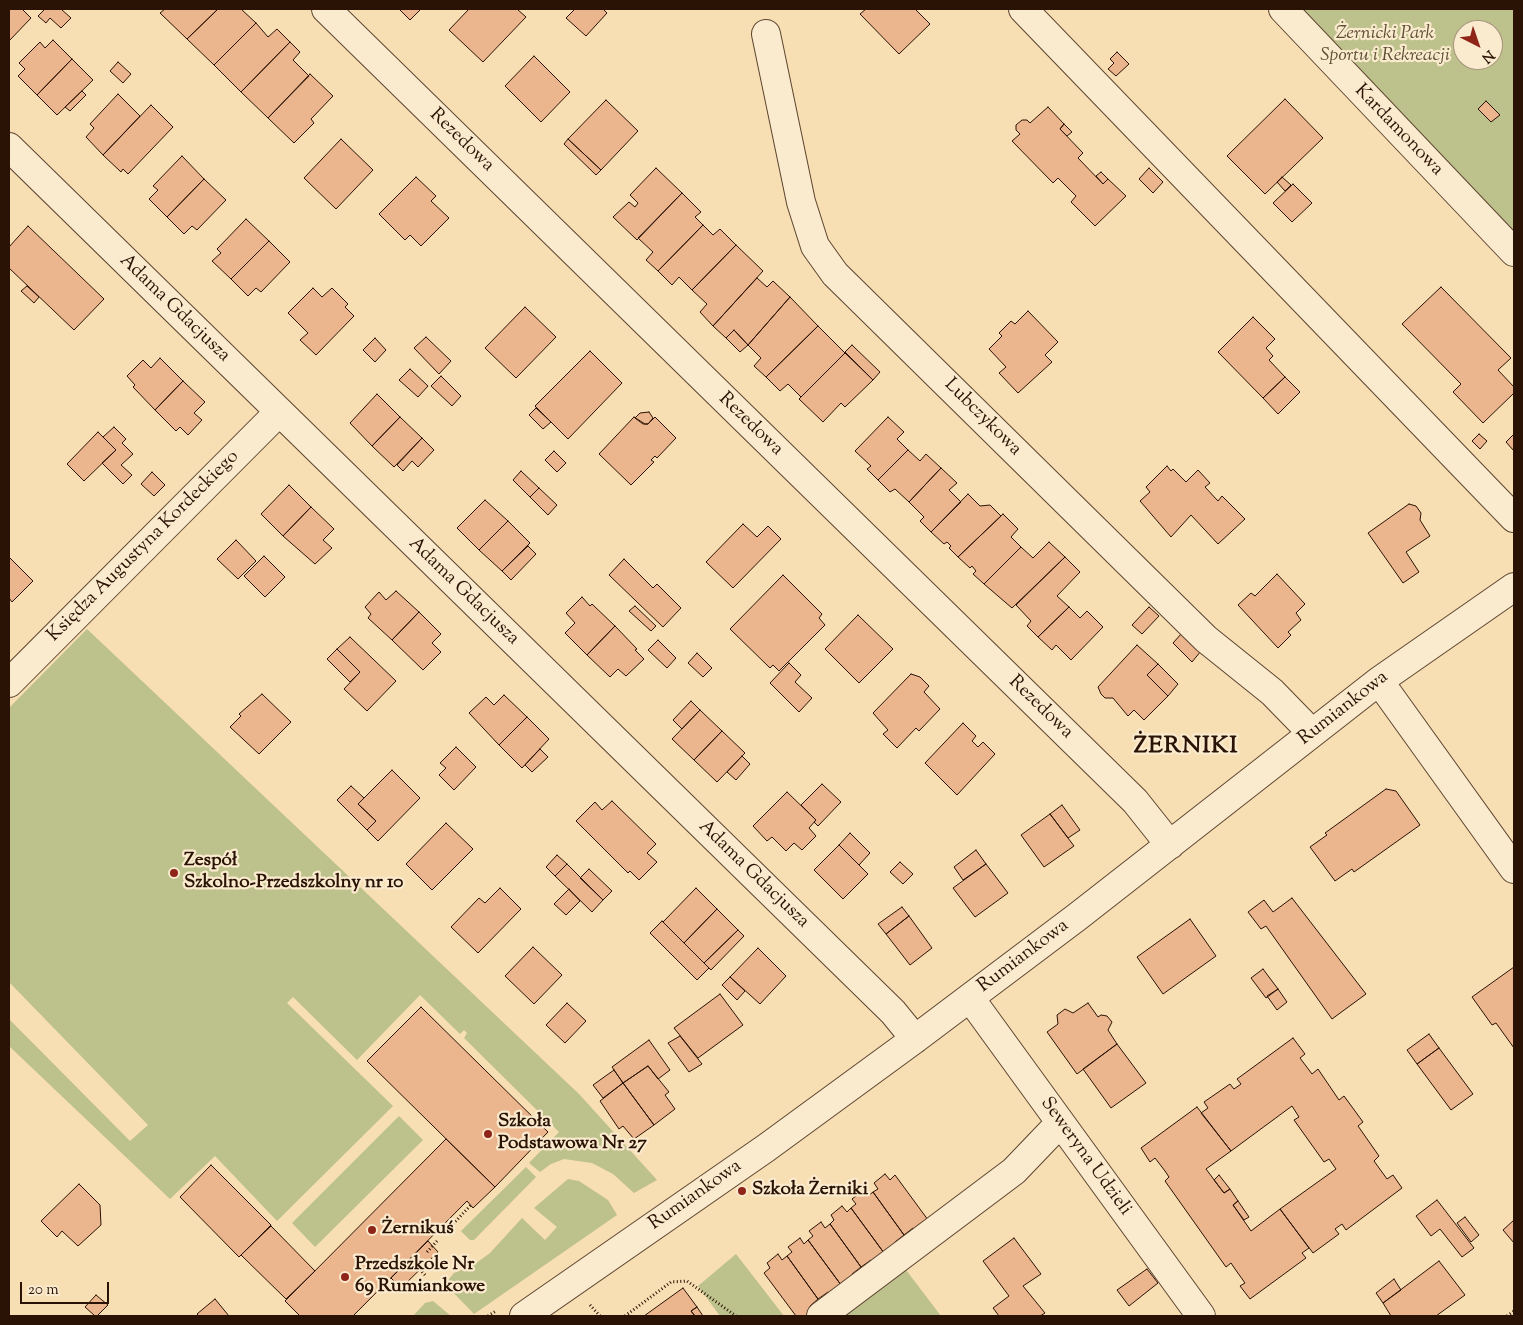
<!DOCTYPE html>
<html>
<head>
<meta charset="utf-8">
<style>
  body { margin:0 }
  #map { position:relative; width:1523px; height:1325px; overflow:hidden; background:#f7deb3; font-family:"Sorts Mill Goudy",serif }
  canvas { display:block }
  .frame { position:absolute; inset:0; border:10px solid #2a1204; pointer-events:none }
  .north { position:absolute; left:1453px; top:20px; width:50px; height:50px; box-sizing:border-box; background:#faeace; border:1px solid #a7947d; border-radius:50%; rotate:139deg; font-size:14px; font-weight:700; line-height:20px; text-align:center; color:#2a1204 }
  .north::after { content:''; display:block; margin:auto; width:18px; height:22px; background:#8f2418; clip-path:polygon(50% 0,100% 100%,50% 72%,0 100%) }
  .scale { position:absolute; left:20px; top:1282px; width:89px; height:22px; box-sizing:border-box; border:2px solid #2a1204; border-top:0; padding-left:6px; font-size:15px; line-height:18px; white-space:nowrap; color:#2a1204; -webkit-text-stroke:4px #faeace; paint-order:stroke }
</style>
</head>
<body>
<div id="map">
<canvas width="1523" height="1325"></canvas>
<div class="frame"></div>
<div class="north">N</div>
<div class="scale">20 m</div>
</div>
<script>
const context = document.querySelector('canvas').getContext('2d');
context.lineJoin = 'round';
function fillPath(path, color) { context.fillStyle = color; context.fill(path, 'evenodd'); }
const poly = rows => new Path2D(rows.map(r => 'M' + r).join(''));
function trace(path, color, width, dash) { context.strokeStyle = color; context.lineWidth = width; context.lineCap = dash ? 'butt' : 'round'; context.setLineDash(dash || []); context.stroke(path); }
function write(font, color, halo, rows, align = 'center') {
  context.font = font + ' "Sorts Mill Goudy",serif'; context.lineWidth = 4.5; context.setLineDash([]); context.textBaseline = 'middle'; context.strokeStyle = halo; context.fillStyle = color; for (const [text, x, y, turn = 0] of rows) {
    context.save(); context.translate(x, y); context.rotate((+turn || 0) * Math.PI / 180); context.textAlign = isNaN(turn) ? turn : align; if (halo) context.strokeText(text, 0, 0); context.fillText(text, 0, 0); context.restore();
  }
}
fillPath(poly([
  [1297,9,1514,9,1514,232,1467,183],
  [1463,30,1493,30,1493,60,1463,60],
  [87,629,579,1094,657,1180,634,1193,613,1174,592,1163,564,1159,551,1164,540,1172,529,1163,559,1132,464,1038,467,1033,464,1030,460,1034,420,995,357,1060,293,997,287,1003,393,1106,277,1221,215,1156,170,1199,9,1046,9,1019,130,1141,148,1125,9,982,9,708],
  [399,1116,423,1140,315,1247,292,1223],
  [526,1167,536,1177,474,1240,470,1240,461,1231],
  [568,1179,579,1181,608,1200,617,1215,474,1314,447,1286,449,1279,454,1273,475,1264,490,1253,522,1218,545,1240,557,1227,534,1208],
  [736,1254,784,1316,720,1316,698,1286],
  [903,1266,941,1316,836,1316],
  [433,1301,451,1316,413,1316,425,1303]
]), '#bdc18c');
const building = poly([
  [9,9,22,9,31,18,9,41,9,9],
  [45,9,61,9,71,18,61,28,50,18,46,23,38,16,45,9],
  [165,9,218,9,187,39,160,13,165,9],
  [218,9,241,9,256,23,214,65,187,39,218,9],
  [399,9,421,9,410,20,399,9],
  [469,9,517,9,526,17,483,62,449,30,469,9],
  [575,9,603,9,607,13,586,36,566,18,575,9],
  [866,9,915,9,930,24,899,54,860,14,866,9],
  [256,23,268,37,277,29,290,42,241,92,214,65,256,23],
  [53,40,72,59,37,95,18,76,25,69,19,63,40,42,45,48,53,40],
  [290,42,300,52,293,60,309,76,268,118,241,92,290,42],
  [1117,52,1129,64,1116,76,1108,69,1114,63,1110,59,1117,52],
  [534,56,570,92,541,122,505,86,534,56],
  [72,59,93,80,57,115,37,95,72,59],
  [118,62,131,74,123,83,110,71,118,62],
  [310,74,333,96,311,119,314,123,294,143,268,118,310,74],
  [82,91,86,95,70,111,65,107,82,91],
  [118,94,140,116,103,155,86,137,94,128,90,124,118,94],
  [1285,99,1323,138,1265,194,1227,156,1285,99],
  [606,100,638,131,601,170,568,139,606,100],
  [1486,101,1500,115,1491,122,1478,109,1486,101],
  [151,105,173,127,128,174,123,169,121,172,103,155,151,105],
  [1048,107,1064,124,1060,129,1083,153,1078,158,1103,184,1108,179,1126,196,1095,226,1071,202,1076,196,1058,178,1053,183,1012,141,1020,134,1016,130,1016,125,1022,120,1027,120,1030,123,1048,107],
  [1064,124,1072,132,1067,136,1060,129,1064,124],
  [341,139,373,170,336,209,304,178,341,139],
  [568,139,601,170,596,175,564,144,568,139],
  [182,156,204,179,167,217,149,199,158,190,153,186,182,156],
  [656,168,682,193,637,240,613,217,629,202,635,207,638,203,630,195,656,168],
  [1149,168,1163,182,1153,193,1139,179,1149,168],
  [1101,172,1108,179,1103,184,1096,176,1101,172],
  [416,177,436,196,431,201,449,218,421,246,410,235,405,240,379,214,416,177],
  [1282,177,1291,185,1285,191,1277,182,1282,177],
  [204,179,226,200,197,230,192,226,184,234,167,217,204,179],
  [1293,184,1312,203,1292,222,1273,203,1293,184],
  [682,193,701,212,695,217,703,225,658,271,646,260,653,252,638,238,682,193],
  [246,219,269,241,231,279,212,261,221,253,217,249,246,219],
  [703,225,713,235,720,229,736,245,692,290,679,277,672,285,658,271,703,225],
  [28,226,104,299,74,330,9,268,9,247,28,226],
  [269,241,290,262,261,292,256,288,248,296,231,279,269,241],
  [736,245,763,271,713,326,700,312,707,304,692,290,736,245],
  [757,278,767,287,773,281,790,297,748,345,734,330,726,338,713,326,757,278],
  [27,286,39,297,34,303,21,291,27,286],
  [1441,287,1511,358,1498,370,1514,387,1514,393,1483,423,1453,392,1461,384,1402,324,1441,287],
  [313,288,322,297,332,288,348,304,345,307,354,316,316,355,300,340,308,333,288,313,313,288],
  [790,297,818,326,766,377,754,366,761,358,748,345,790,297],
  [525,307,556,337,516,378,485,348,525,307],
  [1028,311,1058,342,1045,355,1052,362,1018,393,999,373,1006,367,989,349,1002,336,999,333,1011,321,1015,324,1028,311],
  [1253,317,1275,339,1266,348,1273,356,1269,360,1285,377,1263,398,1218,352,1253,317],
  [818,326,845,353,801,397,788,384,780,391,766,377,818,326],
  [734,330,748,345,740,352,726,338,734,330],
  [426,337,451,361,439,374,414,348,426,337],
  [375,338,386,350,375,362,363,350,375,338],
  [852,345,880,372,873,380,845,352,852,345],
  [590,351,622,383,568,439,535,406,590,351],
  [845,353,873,380,845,407,841,403,823,422,799,399,845,353],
  [160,358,183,381,155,410,133,387,135,385,127,376,143,360,151,368,160,358],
  [410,369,428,386,418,397,399,380,410,369],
  [441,376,461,396,452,406,431,386,441,376],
  [1285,377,1300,392,1278,414,1263,398,1285,377],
  [183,381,205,402,194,413,202,420,188,435,180,427,176,431,155,410,183,381],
  [377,394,400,417,372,446,350,423,377,394],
  [536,408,551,422,543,429,529,415,536,408],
  [649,412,653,418,648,424,643,424,635,418,640,413,649,412],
  [400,417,422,438,394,467,372,446,400,417],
  [634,417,645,424,648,424,655,417,676,438,657,458,655,456,651,460,654,462,631,485,599,454,634,417],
  [888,417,904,432,897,439,908,450,878,480,867,469,871,466,855,451,888,417],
  [114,427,126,439,122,443,133,454,121,465,132,475,123,484,102,463,116,450,103,437,114,427],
  [98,432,116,450,84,481,67,464,98,432],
  [1479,434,1487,441,1480,449,1472,441,1479,434],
  [1514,434,1514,451,1506,442,1514,434],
  [422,438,434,450,418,467,412,461,403,471,397,465,422,438],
  [908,450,920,461,926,454,941,468,909,502,895,489,890,492,878,480,908,450],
  [554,451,566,463,557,472,545,460,554,451],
  [1167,466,1171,471,1173,469,1186,482,1198,470,1210,483,1205,487,1218,501,1222,496,1245,519,1218,544,1191,515,1171,537,1140,501,1150,492,1146,487,1167,466],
  [941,468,957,483,949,490,961,502,931,532,920,521,924,517,909,502,941,468],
  [521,471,539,488,530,497,513,480,521,471],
  [152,472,165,485,154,496,141,484,152,472],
  [289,485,311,507,283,536,261,514,289,485],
  [539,488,557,505,548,515,530,497,539,488],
  [968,494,980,506,990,505,1001,516,958,557,949,548,951,546,947,542,944,544,931,532,968,494],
  [485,500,508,521,479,550,457,528,485,500],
  [1409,504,1416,506,1421,513,1420,520,1430,536,1406,552,1419,572,1403,583,1368,533,1409,504],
  [311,507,334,529,323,540,332,548,315,564,283,536,311,507],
  [1003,514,1018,529,1011,537,1021,547,984,584,973,574,976,571,972,566,970,568,958,557,1003,514],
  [508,521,530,543,502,571,479,550,508,521],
  [743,524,757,537,768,526,781,539,733,588,706,562,743,524],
  [236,540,256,561,238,579,217,559,236,540],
  [1049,542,1065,557,1012,608,984,584,1021,547,1033,558,1049,542],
  [528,546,536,554,511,580,502,571,528,546],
  [264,556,285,577,265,597,244,576,264,556],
  [9,557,33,581,12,602,9,598,9,557],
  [1065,557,1080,572,1057,596,1069,607,1038,637,1027,626,1031,621,1016,605,1065,557],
  [624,559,653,588,657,584,681,608,663,627,609,575,624,559],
  [1277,574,1305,604,1296,613,1301,620,1288,632,1291,635,1278,648,1238,605,1251,593,1255,596,1277,574],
  [783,575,822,614,819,618,825,625,779,671,773,665,770,668,730,629,783,575],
  [396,591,419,612,392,640,368,618,371,614,365,607,379,592,386,600,396,591],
  [582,597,590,606,592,604,615,626,587,655,565,633,575,623,566,613,582,597],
  [635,606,656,626,651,631,629,611,635,606],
  [1069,607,1080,618,1087,611,1103,627,1071,660,1056,645,1052,650,1038,637,1069,607],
  [1149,607,1159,616,1142,634,1132,625,1149,607],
  [419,612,441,634,432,643,441,652,423,670,392,640,419,612],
  [858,615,893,649,859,683,825,649,858,615],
  [615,626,637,649,635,650,644,659,626,676,618,669,610,677,587,655,615,626],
  [1182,633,1201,651,1192,662,1173,643,1182,633],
  [350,637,396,681,367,711,344,689,360,672,337,649,350,637],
  [658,640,676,658,667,668,648,650,658,640],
  [1137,645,1158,664,1147,675,1168,696,1144,720,1134,710,1128,716,1113,698,1105,698,1101,694,1098,687,1137,645],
  [337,649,360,672,350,682,327,659,337,649],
  [697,653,712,668,703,677,688,663,697,653],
  [789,663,801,675,795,682,812,698,799,712,770,683,789,663],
  [1158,664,1178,684,1168,696,1147,675,1158,664],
  [911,674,920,677,929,686,924,692,940,709,919,731,916,728,897,748,883,734,888,730,873,713,911,674],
  [262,694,291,722,259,754,230,727,241,716,239,714,262,694],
  [504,695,527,717,499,745,469,713,486,697,494,705,504,695],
  [691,701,700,710,682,729,673,720,691,701],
  [700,710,722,731,694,760,672,739,700,710],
  [527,717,549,739,522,768,499,745,527,717],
  [963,723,976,736,972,741,978,747,983,742,995,754,957,795,925,763,963,723],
  [722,731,745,753,717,782,694,760,722,731],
  [456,747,476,767,454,790,439,775,446,768,440,763,456,747],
  [540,749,548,757,532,772,525,765,540,749],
  [742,756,750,764,736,780,727,772,742,756],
  [392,770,420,798,378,841,367,830,376,821,358,804,392,770],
  [822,784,841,802,818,826,814,822,816,820,801,805,822,784],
  [351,786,364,798,358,804,376,821,367,830,337,800,351,786],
  [1386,789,1396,791,1420,825,1354,872,1352,869,1335,881,1310,847,1327,835,1325,833,1386,789],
  [787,792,816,820,809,828,816,836,802,850,794,843,786,851,772,837,767,841,753,826,787,792],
  [612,801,656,844,647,853,657,862,639,880,630,871,628,873,576,821,595,802,602,810,612,801],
  [1062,805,1080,830,1068,838,1050,814,1062,805],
  [1050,814,1074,846,1044,867,1021,835,1050,814],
  [446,823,473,849,432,890,406,864,446,823],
  [850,833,870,853,859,865,839,845,850,833],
  [839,845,868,874,843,899,814,870,839,845],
  [976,850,986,864,963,880,954,867,976,850],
  [557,855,567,864,555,876,546,867,557,855],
  [900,862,913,874,903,884,890,872,900,862],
  [567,864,603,900,592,912,555,876,567,864],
  [986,864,1008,893,975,917,953,888,986,864],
  [589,869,612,891,603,900,580,878,589,869],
  [500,888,521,909,478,953,451,927,479,898,485,903,500,888],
  [696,888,717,909,684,943,663,922,696,888],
  [569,889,580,901,566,915,554,904,569,889],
  [1292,898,1366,994,1332,1019,1266,926,1261,929,1248,912,1264,900,1273,912,1292,898],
  [902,907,909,916,886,934,878,924,902,907],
  [717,909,738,930,704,963,684,943,717,909],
  [909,916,932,948,910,965,886,934,909,916],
  [1190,919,1216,956,1163,994,1137,957,1190,919],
  [662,921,709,968,697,980,650,933,662,921],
  [738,930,744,936,711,970,704,963,738,930],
  [533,947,562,975,534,1004,505,976,533,947],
  [758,948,786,976,760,1004,730,977,758,948],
  [1514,967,1514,1048,1496,1023,1492,1025,1472,997,1514,967],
  [1263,969,1278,989,1266,998,1251,978,1263,969],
  [730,977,745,991,737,1000,722,985,730,977],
  [1278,989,1287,1002,1277,1010,1267,996,1278,989],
  [720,994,743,1025,698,1058,674,1028,720,994],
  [567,1003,586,1021,565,1043,546,1025,567,1003],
  [1088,1003,1098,1017,1101,1015,1107,1016,1112,1022,1108,1030,1117,1044,1077,1074,1047,1032,1058,1024,1057,1015,1065,1009,1073,1013,1088,1003],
  [421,1007,548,1132,495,1187,367,1061,421,1007],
  [1429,1034,1439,1048,1417,1064,1407,1050,1429,1034],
  [680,1036,702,1064,689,1072,668,1043,680,1036],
  [1293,1038,1305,1054,1300,1058,1312,1074,1318,1069,1339,1100,1344,1096,1363,1122,1358,1126,1379,1156,1374,1161,1387,1179,1393,1175,1402,1188,1346,1230,1342,1224,1335,1229,1339,1234,1313,1253,1280,1209,1336,1169,1329,1159,1324,1162,1294,1120,1299,1117,1292,1106,1231,1151,1201,1113,1208,1108,1204,1102,1230,1084,1234,1089,1241,1084,1237,1079,1293,1038],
  [649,1040,670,1070,658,1079,648,1066,623,1083,612,1067,649,1040],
  [1117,1044,1146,1083,1111,1108,1083,1069,1117,1044],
  [1439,1048,1473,1094,1451,1110,1417,1064,1439,1048],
  [648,1066,669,1092,665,1095,675,1109,654,1125,623,1083,648,1066],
  [614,1070,623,1083,603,1098,593,1085,614,1070],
  [623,1083,654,1125,634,1139,623,1126,619,1129,600,1101,623,1083],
  [1197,1107,1231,1151,1206,1169,1224,1193,1230,1189,1238,1201,1233,1205,1251,1231,1280,1209,1309,1248,1302,1253,1306,1258,1250,1299,1240,1286,1245,1283,1235,1269,1231,1263,1226,1267,1165,1181,1169,1177,1165,1171,1155,1158,1150,1162,1141,1148,1197,1107],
  [446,1139,495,1187,473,1208,467,1201,353,1316,300,1316,285,1301,446,1139],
  [211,1165,271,1225,239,1257,180,1197,211,1165],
  [885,1174,890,1180,895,1175,931,1224,918,1234,913,1228,904,1235,873,1192,878,1189,874,1183,885,1174],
  [1219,1175,1230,1189,1224,1193,1214,1180,1219,1175],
  [79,1184,100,1205,101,1225,78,1246,62,1231,57,1237,41,1221,79,1184],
  [864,1190,868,1196,873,1192,904,1235,895,1242,900,1248,887,1257,851,1208,856,1204,852,1199,864,1190],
  [1437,1200,1474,1248,1462,1257,1440,1229,1431,1236,1416,1216,1437,1200],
  [1238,1201,1249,1217,1244,1220,1233,1205,1238,1201],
  [842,1206,847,1212,851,1208,887,1257,875,1266,871,1260,861,1267,830,1224,834,1220,831,1215,842,1206],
  [1465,1217,1479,1235,1471,1242,1457,1223,1465,1217],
  [1514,1220,1514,1243,1503,1230,1514,1220],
  [821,1222,825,1228,830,1224,861,1267,852,1274,857,1280,844,1289,808,1240,813,1236,809,1231,821,1222],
  [271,1226,315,1271,286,1299,241,1255,271,1226],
  [800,1238,804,1244,808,1240,844,1289,832,1298,828,1292,818,1299,787,1256,792,1252,788,1247,800,1238],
  [1014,1238,1041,1274,1023,1286,1045,1313,1040,1316,999,1316,993,1308,1009,1296,983,1261,1014,1238],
  [428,1241,438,1252,401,1288,391,1278,428,1241],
  [778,1254,782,1260,787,1256,818,1299,810,1306,814,1312,807,1316,796,1316,764,1273,770,1268,767,1263,778,1254],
  [1439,1261,1465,1295,1436,1316,1391,1316,1383,1303,1439,1261],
  [1147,1269,1158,1283,1129,1306,1117,1290,1147,1269],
  [1394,1279,1401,1290,1383,1303,1376,1293,1394,1279],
  [683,1288,697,1307,691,1311,695,1316,644,1316,683,1288],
  [96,1295,108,1305,97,1316,95,1316,85,1307,96,1295],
  [215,1299,229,1316,199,1316,197,1314,215,1299],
  [697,1307,703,1316,695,1316,691,1311,697,1307]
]);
fillPath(building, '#ebb58e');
trace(building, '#2a1204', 1);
const minor = poly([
  [326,9,1135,801,1170,845],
  [1023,9,1514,518],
  [1283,9,1514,252],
  [766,34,801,202,815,246,835,274,1206,639,1272,692,1312,733],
  [9,147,893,1012,915,1039],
  [1379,681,1514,869],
  [9,683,279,412],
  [970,998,1201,1316],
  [524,1316,766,1148,915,1039,1077,917,1379,681,1514,587],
  [821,1316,1014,1171,1060,1123]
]);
trace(minor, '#5d4530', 30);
trace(poly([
  [453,1224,471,1205],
  [427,1252,437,1241],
  [415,1264,425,1275],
  [590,1305,600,1316],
  [488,1316,496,1311],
  [625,1316,671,1282,687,1281,736,1316],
  [1507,1316,1514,1311]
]), '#2a1204', 3, [1, 2.5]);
trace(minor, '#faeace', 28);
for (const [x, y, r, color] of [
  [174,873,5,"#8f2418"],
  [488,1134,5,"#8f2418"],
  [742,1191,5,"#8f2418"],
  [372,1230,5,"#8f2418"],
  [345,1277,5,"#8f2418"]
]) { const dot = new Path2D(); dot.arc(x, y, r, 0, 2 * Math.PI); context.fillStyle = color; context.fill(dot); trace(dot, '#faeace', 2); }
write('italic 19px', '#5d4f34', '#faeace', [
  ["Żernicki Park",1385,35],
  ["Sportu i Rekreacji",1385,57]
]);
write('19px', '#2a1204', '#faeace', [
  ["Kardamonowa",1398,131,46],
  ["Rezedowa",461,141,44],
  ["Adama Gdacjusza",174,309,44],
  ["Lubczykowa",982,418,45],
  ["Rezedowa",750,425,44],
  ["Księdza Augustyna Kordeckiego",144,547,-45],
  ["Adama Gdacjusza",463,592,44],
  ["Rezedowa",1040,708,44],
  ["Rumiankowa",1344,709,-38],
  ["Adama Gdacjusza",753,875,44],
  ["Rumiankowa",1024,957,-37],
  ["Seweryna Udzieli",1085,1157,54],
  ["Rumiankowa",696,1196,-35]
]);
write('bold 19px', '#2a1204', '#faeace', [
  ["Zespół",184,862],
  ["Szkolno-Przedszkolny nr 10",184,884],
  ["Szkoła",498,1123],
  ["Podstawowa Nr 27",498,1145],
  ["Szkoła Żerniki",752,1191],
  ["Żernikuś",382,1230],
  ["Przedszkole Nr",355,1266],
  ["69 Rumiankowe",355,1288]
], 'left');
context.letterSpacing = '1px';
write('bold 24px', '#2a1204', '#faeace', [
  ["ŻERNIKI",1186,748]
]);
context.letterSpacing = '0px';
</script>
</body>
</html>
